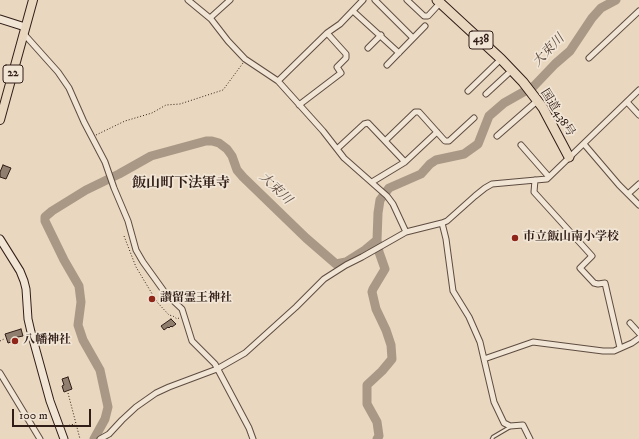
<!DOCTYPE html>
<html>
<head>
<meta charset="utf-8">
<style>
  body { margin:0 }
  #map { position:relative; width:639px; height:439px; overflow:hidden; background:#e9d7bf; font-family:"IM FELL DW Pica",serif }
  canvas { display:block }
  .scale { position:absolute; left:12px; top:409px; width:79px; height:18px; box-sizing:border-box; border:2px solid #301d17; border-top:0; padding-left:5px; font-size:12px; line-height:14px; white-space:nowrap; color:#301d17; -webkit-text-stroke:3px #f1e5d5; paint-order:stroke }
</style>
</head>
<body>
<div id="map">
<canvas width="639" height="439"></canvas>
<div class="scale">100 m</div>
</div>
<script>
const context = document.querySelector('canvas').getContext('2d');
context.lineJoin = 'round';
const poly = rows => new Path2D(rows.map(r => 'M' + r).join(''));
function trace(path, color, width, dash) { context.strokeStyle = color; context.lineWidth = width; context.lineCap = dash ? 'butt' : 'round'; context.setLineDash(dash || []); context.stroke(path); }
function fillPath(path, color) { context.fillStyle = color; context.fill(path, 'evenodd'); }
function write(font, color, halo, rows, align = 'center') {
  context.font = font + ' "IM FELL DW Pica","Noto Serif JP",serif'; context.lineWidth = 3.5; context.setLineDash([]); context.textBaseline = 'middle'; context.strokeStyle = halo; context.fillStyle = color; for (const [text, x, y, turn = 0] of rows) {
    context.save(); context.translate(x, y); context.rotate((+turn || 0) * Math.PI / 180); context.textAlign = isNaN(turn) ? turn : align; if (halo) context.strokeText(text, 0, 0); context.fillText(text, 0, 0); context.restore();
  }
}
trace(poly([
  [94,439,105,419,108,407,100,370,83,340,78,325,81,302,79,286,64,260,45,221,45,217,52,211,86,190,119,174,151,156,206,141,212,141,219,143,227,149,232,156,237,170,243,177,306,238,336,264,346,262,365,250,377,240],
  [377,439,379,436,377,422,367,404,367,385,382,371,392,359,391,345,386,330,376,309,372,292,373,289,385,269,379,252,377,240,378,213,380,200,389,188,421,174,430,164,436,160,464,154,478,144,489,116,504,103,534,86,555,64,570,51,592,18,601,8,616,0]
]), '#aa9886', 9);
const building = poly([
  [3,165,11,168,6,179,0,177,0,172,3,165],
  [171,319,176,324,172,327,171,326,169,328,168,327,164,330,161,326,171,319],
  [21,329,23,336,13,338,14,341,8,343,5,334,21,329],
  [68,377,72,389,64,392,62,386,64,385,62,379,68,377]
]);
fillPath(building, '#907e6e');
trace(building, '#301d17', 1);
const lane = poly([
  [492,439,493,437,510,427]
]);
const street = poly([
  [188,0,211,19,228,41,245,59,278,81,323,131,344,158,387,196,393,204,406,232],
  [375,0,413,38],
  [407,0,424,16,428,16,440,3],
  [353,11,399,53],
  [210,18,230,0],
  [24,34,58,72,69,88,84,122,105,162,114,188,128,221,136,250,143,262,166,294,182,309,192,341,215,364,249,428,253,439],
  [368,48,381,35],
  [589,58,639,11],
  [387,65,425,26],
  [278,81,327,33,340,24,363,0],
  [468,91,501,59],
  [486,94,512,70],
  [627,102,639,115],
  [299,105,341,73,337,67,346,58,346,54,327,33],
  [497,136,537,101],
  [385,141,415,112,419,112,445,141,449,141,474,118],
  [584,144,619,185,639,205],
  [521,145,549,177],
  [337,149,364,124,368,123,405,162],
  [535,180,534,192,592,256,580,268,594,283,598,284,605,283,620,348],
  [372,182,405,162,437,132],
  [628,194,639,184],
  [442,223,446,239,453,291,469,317,480,342,494,402,504,423,510,426,523,425,530,439],
  [630,323,639,333],
  [484,359,533,342,603,351,614,351,632,343,639,338],
  [0,373,40,439],
  [100,439,109,434,122,420,136,407,156,393,169,387,217,369,245,353,296,307,324,279,346,265,362,257,406,232,442,223,447,221,475,196,485,188,492,184,547,179,639,90]
]);
const secondary = poly([
  [0,19,25,27],
  [0,239,20,271,24,281,26,289,28,319,31,332,50,401,64,439]
]);
const primary = poly([
  [0,120,33,0]
]);
const highway = poly([
  [437,0,501,59,523,82,543,108,569,157]
]);
trace(lane, '#5e4c41', 4.5);
trace(street, '#5e4c41', 7);
trace(secondary, '#301d17', 9);
trace(primary, '#301d17', 10);
trace(highway, '#301d17', 11);
trace(poly([
  [96,135,125,121,152,113,166,105,180,104,223,90,243,63],
  [124,236,136,267,157,302,169,315,173,316,177,319,179,318],
  [0,341,4,339],
  [68,393,80,439],
  [66,426,75,424]
]), '#301d17', 1, [1, 2]);
trace(lane, '#f1e5d5', 2.5);
trace(street, '#f1e5d5', 5);
trace(secondary, '#f1e5d5', 7);
trace(primary, '#e9d7bf', 8);
trace(highway, '#e9d7bf', 9);
for (const [x, y, r, color] of [
  [515,238,4,"#8f2418"],
  [152,299,4,"#8f2418"],
  [15,341,4,"#8f2418"]
]) { const dot = new Path2D(); dot.arc(x, y, r, 0, 2 * Math.PI); context.fillStyle = color; context.fill(dot); trace(dot, '#f1e5d5', 1.5); }
for (const [x, y, w] of [
  [481,40,24],
  [13,74,20]
]) { const box = new Path2D(); box.roundRect(x - w / 2, y - 9, w, 18, 3); context.fillStyle = '#f1e5d5'; context.fill(box); trace(box, '#301d17', 1); }
write('bold 11px', '#301d17', null, [
  ["438",481,40],
  ["22",13,74]
]);
write('12px', '#301d17', '#f1e5d5', [
  ["国道438号",557,113,58]
]);
write('bold 12px', '#301d17', '#f1e5d5', [
  ["市立飯山南小学校",523,238],
  ["讃留霊王神社",160,299],
  ["八幡神社",23,341]
], 'left');
write('italic 13px', '#5b483e', '#f1e5d5', [
  ["大束川",549,51,-46],
  ["大束川",275,189,44]
]);
write('bold 14px', '#301d17', '#f1e5d5', [
  ["飯山町下法軍寺",181,184]
]);
</script>
</body>
</html>
